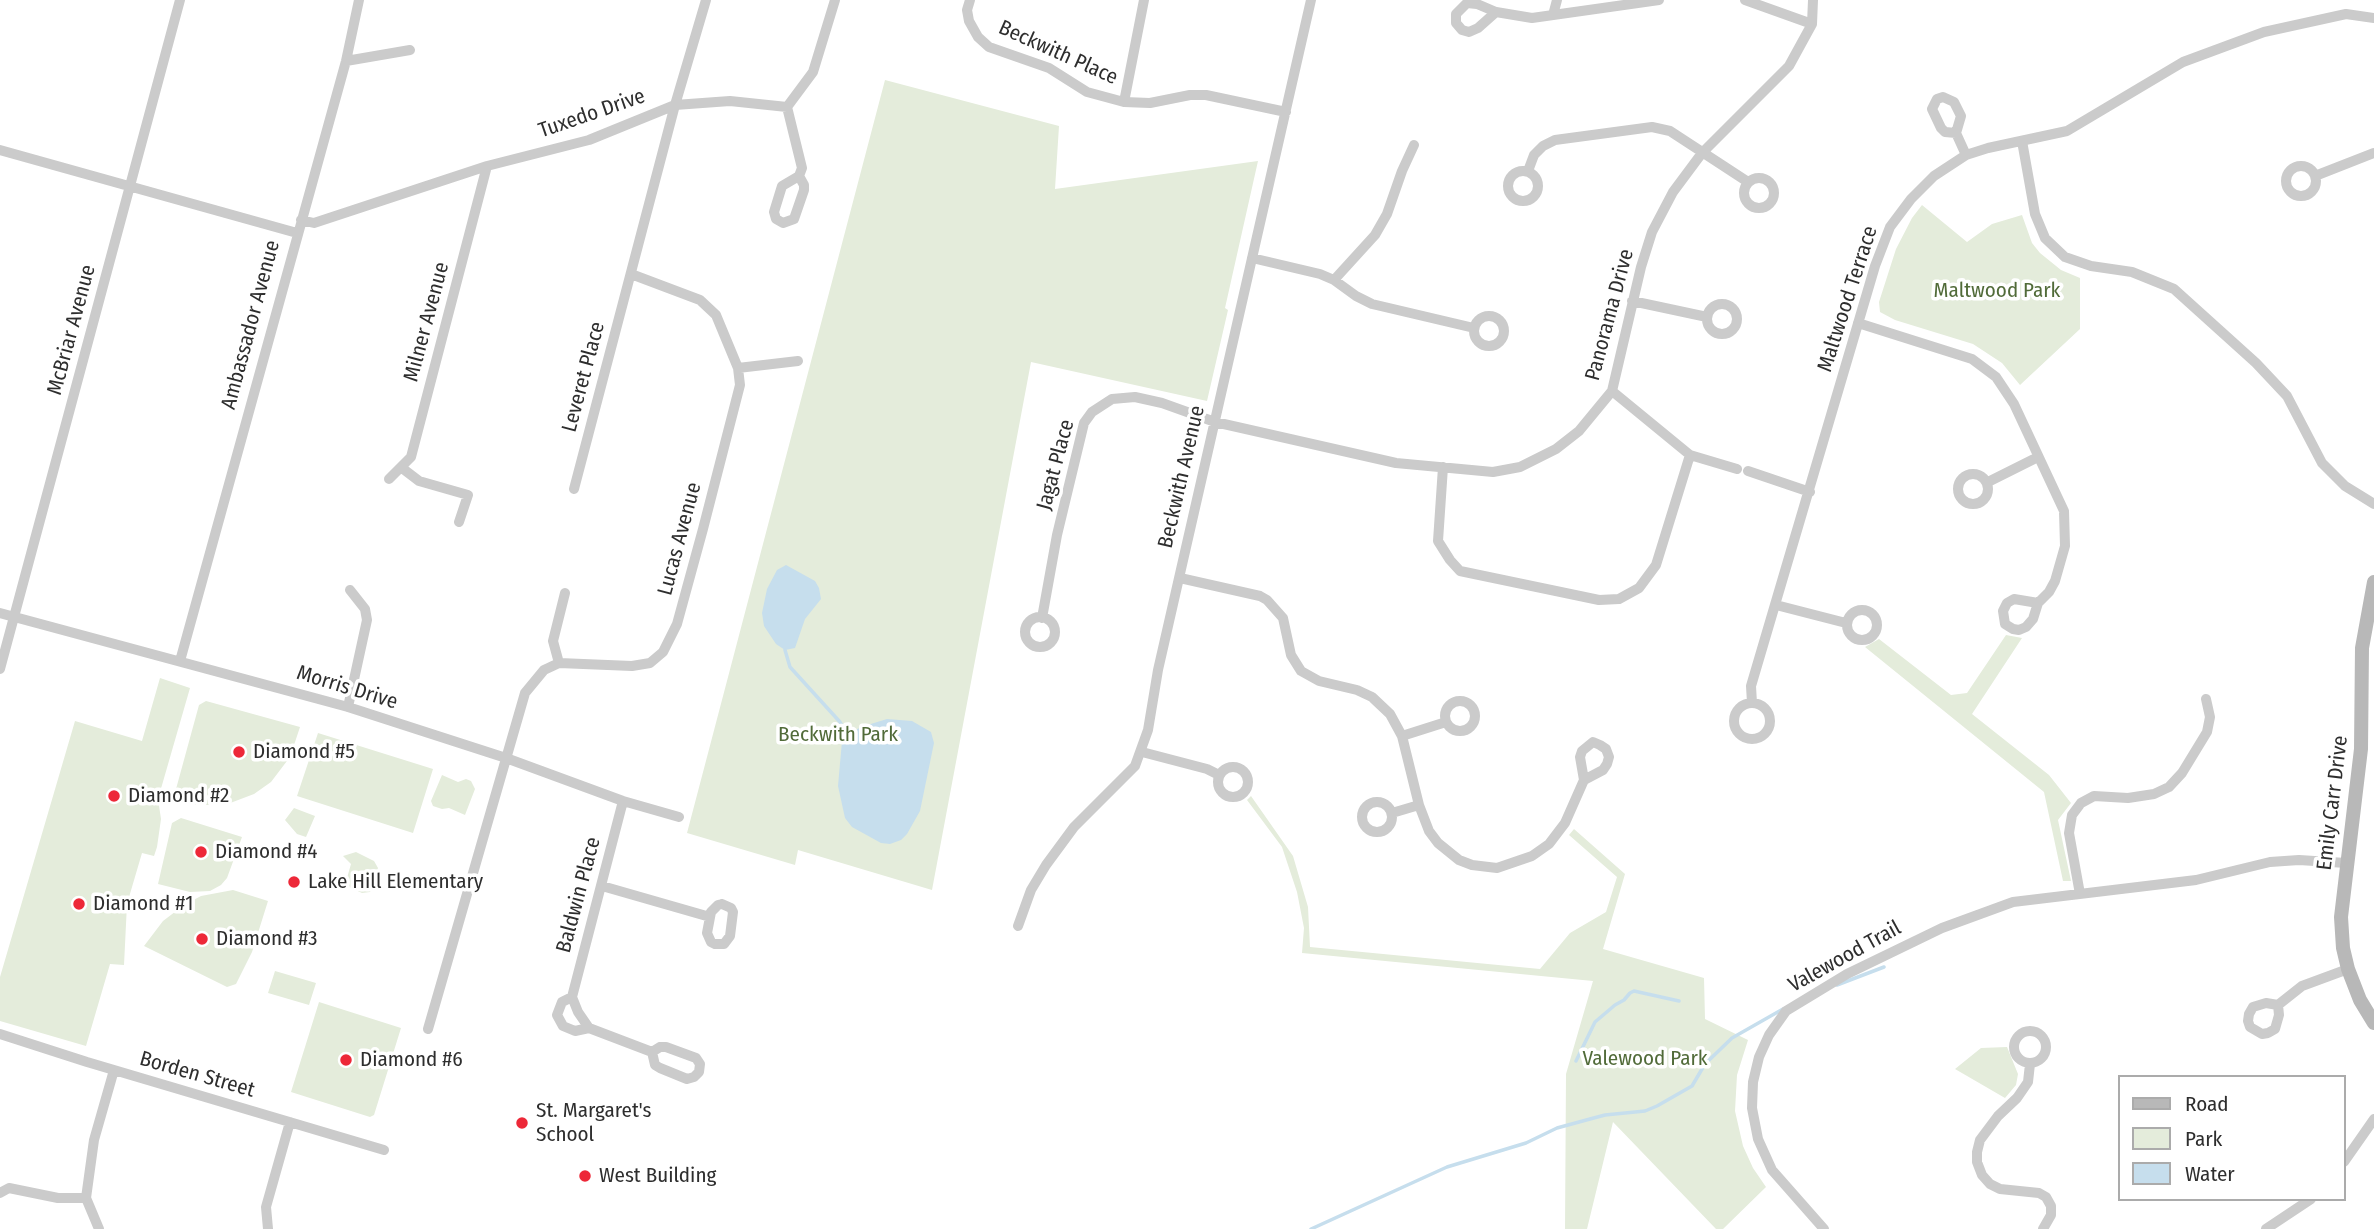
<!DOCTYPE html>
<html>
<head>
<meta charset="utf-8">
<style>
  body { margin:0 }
  #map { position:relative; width:2374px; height:1229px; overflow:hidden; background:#fff; font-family:"Fira Sans Condensed",sans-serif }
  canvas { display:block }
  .legend { position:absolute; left:2118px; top:1075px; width:228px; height:126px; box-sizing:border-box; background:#fff; border:2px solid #ababab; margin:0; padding:9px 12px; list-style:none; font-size:21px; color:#2e2e2e }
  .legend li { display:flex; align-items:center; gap:14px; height:35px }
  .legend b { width:35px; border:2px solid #ababab }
</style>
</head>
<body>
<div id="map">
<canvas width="2374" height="1229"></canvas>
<ul class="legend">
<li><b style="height:9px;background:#b8b8b8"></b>Road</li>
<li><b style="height:19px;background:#e4ecdb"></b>Park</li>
<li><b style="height:19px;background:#c6deed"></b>Water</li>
</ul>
</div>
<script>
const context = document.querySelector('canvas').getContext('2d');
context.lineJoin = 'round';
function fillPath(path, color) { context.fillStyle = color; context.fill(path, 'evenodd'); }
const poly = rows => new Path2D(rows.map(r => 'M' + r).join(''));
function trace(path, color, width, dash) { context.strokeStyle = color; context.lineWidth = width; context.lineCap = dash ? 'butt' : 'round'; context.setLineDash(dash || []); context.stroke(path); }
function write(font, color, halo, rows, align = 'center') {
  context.font = font + ' "Fira Sans Condensed",sans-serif'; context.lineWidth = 7; context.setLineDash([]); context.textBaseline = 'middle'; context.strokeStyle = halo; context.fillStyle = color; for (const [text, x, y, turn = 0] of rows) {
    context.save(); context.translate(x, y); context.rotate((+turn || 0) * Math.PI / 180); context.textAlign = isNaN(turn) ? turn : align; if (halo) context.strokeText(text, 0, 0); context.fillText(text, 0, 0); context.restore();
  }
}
fillPath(poly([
  [885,80,1059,126,1055,189,1258,161,1225,308,1228,310,1207,401,1031,362,932,890,798,850,795,865,687,833],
  [1922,205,1967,242,1992,224,2022,215,2032,243,2040,253,2061,270,2080,278,2080,329,2020,385,2002,363,1973,344,1895,320,1880,312,1879,302,1896,249,1912,218],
  [2006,635,2022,638,1972,714,2049,775,2071,803,2058,820,2071,881,2063,881,2044,792,1865,647,1879,639,1951,695,1967,693],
  [160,678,190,688,158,799,161,819,157,847,154,856,142,853,127,904,124,965,110,964,86,1046,0,1021,0,977,75,721,142,741],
  [206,701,300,727,290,757,271,782,254,794,225,805,193,805,173,800,199,705],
  [318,733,433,769,413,833,297,796],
  [442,775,458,782,466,779,471,781,475,789,465,815,449,808,442,809,433,806,431,801],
  [1251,796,1293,856,1308,907,1310,947,1540,969,1570,933,1606,912,1617,877,1569,835,1574,829,1625,874,1603,949,1704,978,1705,1019,1748,1040,1737,1075,1735,1111,1743,1146,1753,1168,1766,1187,1723,1229,1716,1229,1613,1122,1587,1229,1565,1229,1566,1074,1593,981,1302,953,1304,928,1297,892,1282,847,1247,800],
  [294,808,315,816,306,837,297,834,285,820],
  [181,818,242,837,227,878,221,885,210,891,190,892,158,884,172,823],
  [356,852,374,861,378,868,370,892,362,893,345,885,351,864,343,856],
  [233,890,268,901,252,952,236,984,227,987,144,946,163,921,184,905,201,896],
  [275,971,316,983,309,1005,268,993],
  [319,1002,401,1028,374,1115,370,1117,291,1092],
  [2007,1047,2018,1074,2016,1085,2005,1098,1955,1069,1981,1048]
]), '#e4ecdb');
fillPath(poly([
  [786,565,815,581,819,588,821,599,805,619,795,648,785,650,776,644,764,626,762,613,767,589,777,570],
  [887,719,912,721,931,732,934,743,920,811,907,834,901,840,890,844,881,843,852,827,845,818,838,786,842,741,847,735,861,727]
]), '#c6deed');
trace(poly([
  [785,650,790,667,840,722,847,735],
  [1837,985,1884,967],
  [1576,1061,1595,1022,1615,1005,1624,1000,1630,993,1634,991,1679,1001],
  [1311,1229,1447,1167,1526,1143,1557,1128,1590,1119,1605,1115,1645,1111,1657,1106,1692,1086,1705,1064,1732,1038,1783,1009]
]), '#c6deed', 3.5);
trace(poly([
  [970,0,967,10,969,21,978,37,989,47,1049,68,1087,92,1124,102,1150,103,1190,95,1206,95,1286,112],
  [1745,0,1812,24],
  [1496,12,1478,28,1469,32,1462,30,1456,23,1456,14,1467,3,1477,4,1496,12,1532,18,1659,0],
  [1553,15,1557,0],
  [346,61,410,50],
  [1124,102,1144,0],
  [787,107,802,168,799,176,804,185,804,190,794,219,783,223,776,219,774,212,782,186,799,176],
  [1956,133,1945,132,1941,128,1932,109,1937,99,1943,97,1954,102,1961,116,1956,133,1966,155],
  [2022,141,2035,214,2045,238,2065,257,2091,266,2132,272,2174,289,2256,363,2287,396,2322,463,2345,486,2374,504],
  [0,150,297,233],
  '2286 181a15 15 0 1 1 30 0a15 15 0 1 1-30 0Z',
  '1508 186a15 15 0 1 1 30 0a15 15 0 1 1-30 0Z',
  [1528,171,1534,155,1543,146,1555,140,1652,127,1670,131,1748,182],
  [2315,176,2374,153],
  '1744 193a15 15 0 1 1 30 0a15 15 0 1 1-30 0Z',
  [301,220,314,223,487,166,589,140,675,105,730,101,787,107,813,72,835,0],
  [1252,258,1320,274,1334,280,1356,296,1372,304,1474,328],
  [1334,280,1375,235,1387,214,1402,171,1414,145],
  [1632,301,1707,317],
  '1707 319a15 15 0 1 1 30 0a15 15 0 1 1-30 0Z',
  '1474 331a15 15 0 1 1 30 0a15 15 0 1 1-30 0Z',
  [1858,323,1972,359,1996,377,2014,404,2064,511,2065,546,2055,581,2049,592,2038,603,2033,619,2026,627,2019,630,2013,629,2005,624,2003,611,2007,603,2014,599,2038,603],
  [738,368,798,361],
  [1612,391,1690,455,1737,469],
  [1443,467,1438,541,1450,560,1460,571,1599,600,1619,599,1639,588,1656,565,1690,455],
  [402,468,419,481,468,495,459,522],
  [1748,471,1810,492],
  '1958 489a15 15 0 1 1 30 0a15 15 0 1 1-30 0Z',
  [389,479,411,457,487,166],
  [1988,482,2038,457],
  [574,489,675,105,706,0],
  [1180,578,1260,596,1267,600,1283,618,1291,655,1301,671,1319,681,1357,690,1372,697,1390,714,1402,736,1419,805,1429,831,1438,843,1459,860,1472,865,1497,868,1532,856,1549,844,1565,823,1584,780,1580,757,1582,751,1593,742,1600,745,1606,749,1609,757,1607,764,1603,770,1584,780],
  [1776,605,1846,623],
  '1847 625a15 15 0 1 1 30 0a15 15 0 1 1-30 0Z',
  [0,613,348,707,506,758,623,801,679,817],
  '1025 632a15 15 0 1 1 30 0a15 15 0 1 1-30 0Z',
  [1042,618,1057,535,1084,423,1092,412,1112,399,1135,397,1162,403,1215,422,1396,463,1493,472,1520,467,1556,449,1579,431,1612,391,1641,267,1652,232,1673,192,1702,153,1789,66,1812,24,1813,0],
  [180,661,346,61,359,0],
  [559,663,553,641,565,593],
  [0,669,180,0],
  '1445 716a15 15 0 1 1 30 0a15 15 0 1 1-30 0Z',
  '1734 721a18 18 0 1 1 36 0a18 18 0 1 1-36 0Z',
  [1752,703,1751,686,1875,266,1890,227,1911,199,1934,176,1966,155,1988,148,2067,131,2183,62,2264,32,2346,14,2374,18],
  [348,707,367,620,365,609,350,590],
  [1402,736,1446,722],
  [1142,752,1207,769,1219,775],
  '1218 782a15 15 0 1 1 30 0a15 15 0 1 1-30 0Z',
  '1362 817a15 15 0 1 1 30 0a15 15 0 1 1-30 0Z',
  [1392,813,1419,805],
  [602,886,710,917],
  [2080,894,2069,833,2072,815,2081,803,2094,796,2128,798,2154,794,2169,787,2182,773,2207,732,2210,717,2206,699],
  [722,904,731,908,733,912,730,936,724,944,715,944,711,942,707,933,711,912,718,905,722,904],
  [1018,926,1031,890,1046,865,1074,827,1135,766,1148,730,1158,670,1311,0],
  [572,997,562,1002,557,1015,563,1026,575,1031,589,1028,578,1012,572,997,623,801],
  [2266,1003,2278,1005,2279,1015,2275,1029,2268,1033,2262,1034,2250,1027,2248,1021,2249,1014,2253,1007,2266,1003],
  [2278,1005,2302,986,2348,969],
  [589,1028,652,1052],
  [428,1029,525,693,544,670,559,663,632,666,650,663,663,652,677,624,703,529,740,385,738,368,716,315,700,300,631,274],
  '2014 1047a16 16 0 1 1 32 0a16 16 0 1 1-32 0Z',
  [0,1034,87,1062,384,1150],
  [660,1047,666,1047,696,1058,700,1064,699,1072,694,1077,687,1079,660,1068,655,1065,652,1052,660,1047],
  [2030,1064,2028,1082,2017,1098,1998,1116,1980,1140,1977,1152,1977,1162,1982,1175,1990,1184,2000,1189,2039,1193,2046,1197,2051,1206,2051,1215,2043,1229],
  [2344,1162,2374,1119],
  [0,1193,9,1188,58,1198,86,1198],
  [99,1229,86,1198,94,1140,114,1070],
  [268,1229,266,1207,290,1122],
  [1824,1229,1772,1170,1758,1139,1752,1108,1753,1082,1759,1057,1769,1035,1786,1011,1847,974,1942,928,2013,902,2196,880,2270,862,2299,860,2346,863],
  [2266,1229,2311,1199]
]), '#cbcbcb', 10);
trace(poly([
  [2374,582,2362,648,2361,749,2341,917,2343,948,2348,969,2360,1000,2374,1023]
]), '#b8b8b8', 14);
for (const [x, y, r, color] of [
  [239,752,7,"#ed2838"],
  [114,796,7,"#ed2838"],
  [201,852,7,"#ed2838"],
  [294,882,7,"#ed2838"],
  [79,904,7,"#ed2838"],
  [202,939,7,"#ed2838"],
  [346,1060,7,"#ed2838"],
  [522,1123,7,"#ed2838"],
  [585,1176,7,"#ed2838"]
]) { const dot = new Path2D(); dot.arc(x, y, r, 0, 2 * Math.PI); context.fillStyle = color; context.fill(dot); trace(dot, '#fff', 2.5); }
write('21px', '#2e2e2e', '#fff', [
  ["Beckwith Place",1058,53,24],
  ["Tuxedo Drive",592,114,-19],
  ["Maltwood Terrace",1848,299,-72],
  ["Panorama Drive",1610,315,-75],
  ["Milner Avenue",427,322,-75],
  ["Ambassador Avenue",251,325,-75],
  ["McBriar Avenue",72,330,-75],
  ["Leveret Place",584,377,-75],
  ["Jagat Place",1056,465,-75],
  ["Beckwith Avenue",1182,477,-77],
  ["Lucas Avenue",680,539,-75],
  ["Morris Drive",347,688,17],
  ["Emily Carr Drive",2333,803,-83],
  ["Baldwin Place",579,895,-75],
  ["Valewood Trail",1845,957,-29],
  ["Borden Street",197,1075,16]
]);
write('21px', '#516b39', '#fff', [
  ["Maltwood Park",1997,291],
  ["Beckwith Park",838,735],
  ["Valewood Park",1645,1059]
]);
write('21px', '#2e2e2e', '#fff', [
  ["Diamond #5",253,752],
  ["Diamond #2",128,796],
  ["Diamond #4",215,852],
  ["Lake Hill Elementary",308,882],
  ["Diamond #1",93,904],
  ["Diamond #3",216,939],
  ["Diamond #6",360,1060],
  ["St. Margaret's",536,1111],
  ["School",536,1135],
  ["West Building",599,1176]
], 'left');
</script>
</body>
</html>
